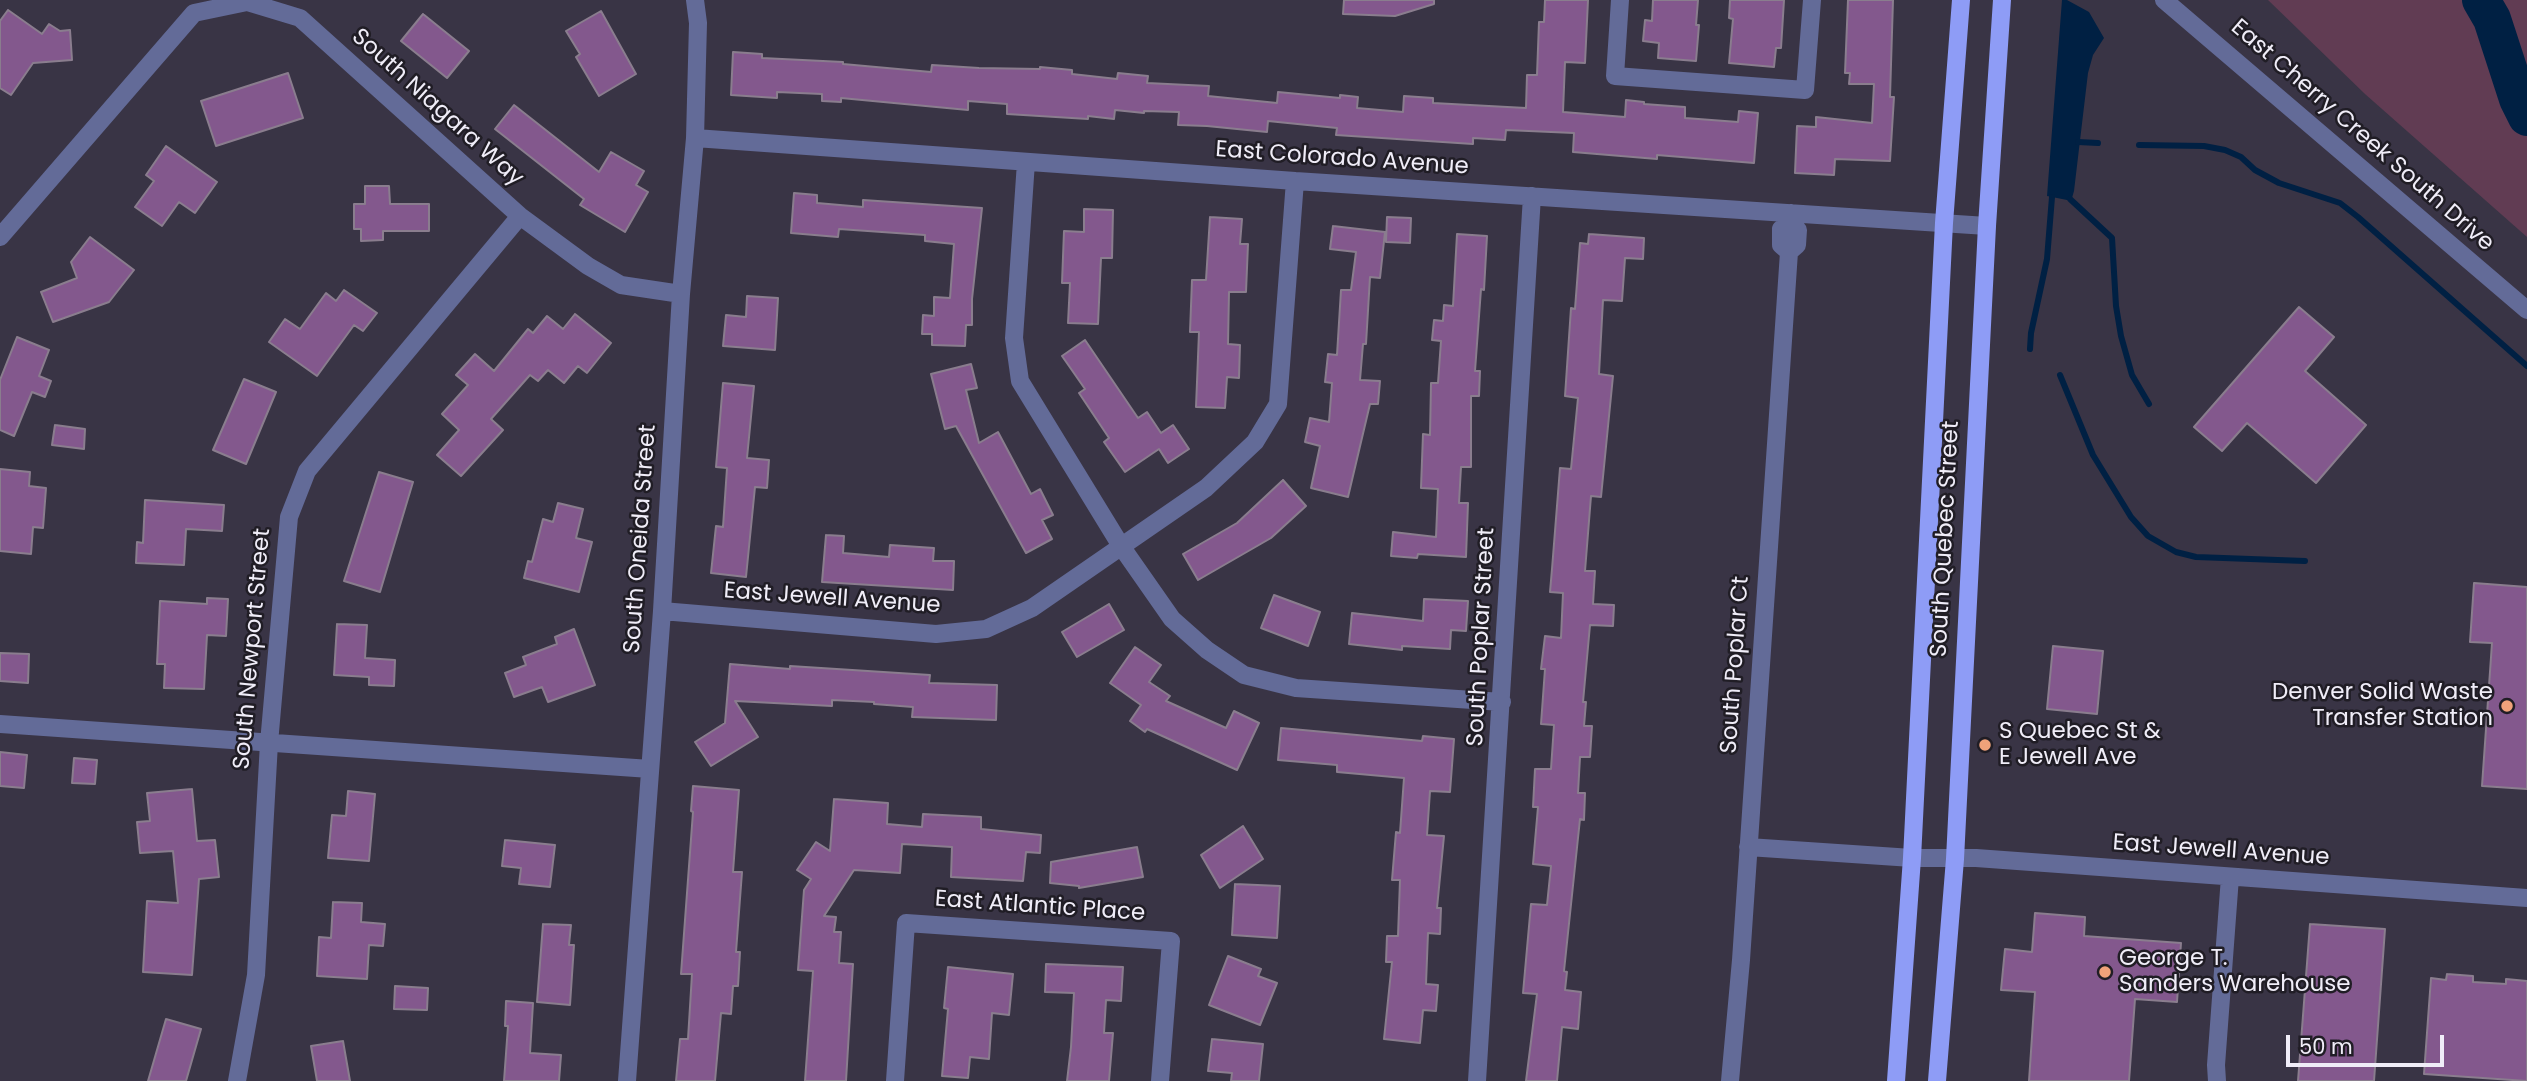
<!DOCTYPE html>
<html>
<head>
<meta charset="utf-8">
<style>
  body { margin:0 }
  #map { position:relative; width:2527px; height:1081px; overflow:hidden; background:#393445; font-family:Poppins,sans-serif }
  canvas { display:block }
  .scale { position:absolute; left:2286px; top:1035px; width:158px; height:32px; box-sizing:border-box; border:4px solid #f0edf8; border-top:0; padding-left:9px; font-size:21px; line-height:24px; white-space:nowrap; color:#f0edf8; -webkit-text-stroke:5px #201d25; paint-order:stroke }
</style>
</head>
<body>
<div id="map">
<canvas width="2527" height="1081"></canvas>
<div class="scale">50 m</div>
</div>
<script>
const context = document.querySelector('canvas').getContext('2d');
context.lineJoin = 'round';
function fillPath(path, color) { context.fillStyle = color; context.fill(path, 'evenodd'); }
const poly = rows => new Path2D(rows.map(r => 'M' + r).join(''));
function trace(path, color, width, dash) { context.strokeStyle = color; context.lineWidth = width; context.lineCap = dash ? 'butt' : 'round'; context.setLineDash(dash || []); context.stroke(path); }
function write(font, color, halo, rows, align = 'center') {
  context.font = font + ' Poppins,sans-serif'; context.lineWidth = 5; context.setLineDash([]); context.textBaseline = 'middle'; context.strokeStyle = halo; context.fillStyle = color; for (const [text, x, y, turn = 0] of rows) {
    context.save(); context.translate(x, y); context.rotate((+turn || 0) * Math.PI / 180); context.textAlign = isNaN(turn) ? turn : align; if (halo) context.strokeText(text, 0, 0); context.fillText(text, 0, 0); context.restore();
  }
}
fillPath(poly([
  [2268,0,2527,0,2527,237,2365,94]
]), '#613c53');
fillPath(poly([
  [2062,0,2067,0,2089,12,2104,38,2093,55,2088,73,2074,191,2072,198,2067,200,2047,196]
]), '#002043');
trace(poly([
  [2078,142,2098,143],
  [2139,145,2204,146,2225,150,2241,157,2255,170,2279,183,2340,203,2358,217,2527,366],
  [2070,199,2112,238,2116,306,2121,336,2132,375,2149,404],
  [2030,349,2031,333,2047,259,2052,197],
  [2060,375,2093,455,2131,517,2148,536,2176,552,2196,557,2305,561]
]), '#002043', 6);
trace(poly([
  [2481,0,2492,19,2518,99,2527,117]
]), '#002043', 38);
const building = poly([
  [1344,0,1434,0,1434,4,1395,16,1343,14,1344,0],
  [1545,0,1588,0,1585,63,1565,62,1563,112,1625,117,1626,100,1644,102,1644,104,1685,107,1685,118,1738,122,1739,111,1758,113,1754,163,1657,155,1657,159,1573,152,1574,133,1506,130,1505,140,1473,138,1473,144,1336,135,1337,128,1268,121,1267,132,1207,126,1178,125,1179,112,1144,111,1144,113,1115,110,1114,119,1088,116,1088,119,1007,114,1007,104,968,101,968,110,841,98,841,102,822,101,822,94,777,92,777,98,731,95,733,52,762,54,762,58,843,62,843,64,931,72,932,65,979,68,1040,69,1040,67,1072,70,1072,74,1117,79,1118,73,1148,76,1147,83,1209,86,1208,96,1277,103,1278,92,1340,98,1340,95,1358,97,1357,108,1403,112,1404,96,1433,98,1433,103,1526,108,1527,75,1537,75,1539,22,1544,22,1545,0],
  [1653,0,1698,0,1696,25,1699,25,1696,61,1658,58,1659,43,1643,41,1645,20,1652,21,1653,0],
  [1730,0,1784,0,1781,48,1776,48,1774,67,1729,63,1733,19,1729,18,1730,0],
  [1848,0,1893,0,1890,97,1894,97,1890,161,1835,159,1834,175,1795,173,1797,126,1816,127,1816,117,1872,123,1874,84,1849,84,1850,73,1845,73,1848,0],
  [8,10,42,34,49,24,60,31,70,30,72,60,33,63,11,95,0,88,0,21,8,10],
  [601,11,636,74,599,96,576,57,580,54,566,31,601,11],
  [423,14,469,51,447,78,401,41,423,14],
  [288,73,303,118,216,146,201,101,288,73],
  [514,105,599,172,611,152,644,171,636,185,648,192,625,232,580,205,584,199,495,129,514,105],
  [166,146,217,182,195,213,179,202,162,226,135,207,154,181,146,175,166,146],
  [365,186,389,186,390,204,429,204,429,231,383,231,383,240,361,241,361,229,354,229,354,204,365,204,365,186],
  [794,193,817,195,817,203,863,207,863,200,982,208,972,299,972,325,966,325,965,346,932,345,932,334,922,334,923,315,934,316,934,297,950,298,954,244,925,241,925,235,839,229,838,237,791,233,794,193],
  [1084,209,1113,210,1112,258,1101,258,1098,324,1068,323,1070,283,1062,283,1064,231,1084,232,1084,209],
  [1210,217,1242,219,1240,244,1248,244,1246,292,1229,292,1228,344,1240,345,1239,378,1227,377,1225,408,1196,407,1199,332,1190,332,1192,280,1206,280,1210,217],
  [1387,217,1411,218,1410,243,1386,242,1387,217],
  [1333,226,1385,232,1380,278,1370,277,1366,344,1363,344,1360,380,1380,381,1378,404,1370,404,1348,497,1311,488,1320,446,1305,442,1310,418,1329,422,1332,383,1325,382,1328,354,1337,355,1341,290,1351,290,1356,252,1330,249,1333,226],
  [1457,234,1487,236,1484,290,1481,289,1475,371,1480,371,1479,396,1471,396,1471,467,1461,467,1459,503,1468,503,1466,557,1418,554,1417,558,1391,556,1393,532,1436,537,1438,489,1421,488,1423,434,1430,435,1431,383,1438,383,1441,341,1432,340,1434,320,1443,321,1444,305,1453,306,1457,234],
  [1589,234,1644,238,1643,259,1625,258,1622,301,1603,300,1599,374,1613,376,1601,497,1591,496,1585,571,1595,571,1593,604,1614,605,1613,626,1590,625,1583,702,1586,702,1584,726,1592,726,1590,757,1580,757,1578,793,1585,793,1584,820,1580,819,1564,971,1567,972,1565,990,1581,992,1578,1029,1562,1027,1557,1081,1526,1081,1537,994,1523,993,1531,904,1547,905,1551,866,1533,864,1538,807,1533,807,1535,769,1551,769,1554,725,1541,724,1545,669,1541,669,1545,636,1561,638,1563,593,1550,592,1552,569,1560,468,1571,469,1578,398,1565,396,1571,308,1575,309,1580,243,1588,244,1589,234],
  [90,237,134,270,109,302,53,322,41,292,77,278,71,262,90,237],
  [344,290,377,313,363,331,354,325,317,376,269,342,285,319,300,329,326,293,336,301,344,290],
  [747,296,778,298,775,350,723,346,726,315,746,317,747,296],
  [2299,307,2334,337,2305,371,2366,425,2316,483,2247,423,2222,451,2194,427,2299,307],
  [575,314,611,343,587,373,578,366,564,383,548,370,538,381,530,375,491,419,503,430,461,476,437,455,459,430,442,414,468,385,456,375,475,354,494,371,528,329,533,333,547,316,563,329,575,314],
  [17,337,49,350,39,376,51,381,45,397,32,392,14,436,0,430,0,380,17,337],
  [1085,340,1138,418,1147,412,1161,433,1173,425,1189,449,1168,463,1159,449,1125,472,1104,442,1109,438,1079,393,1085,389,1062,356,1085,340],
  [971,364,977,388,966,390,979,443,998,432,1031,494,1040,489,1053,515,1042,520,1052,539,1026,553,956,426,945,429,931,374,971,364],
  [244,379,276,392,246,464,213,450,244,379],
  [723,383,754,386,747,458,769,460,767,488,755,487,746,577,711,573,716,526,723,527,727,468,716,467,723,383],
  [55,425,85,429,84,449,52,445,55,425],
  [0,469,30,472,29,486,46,488,43,528,33,527,31,554,0,551,0,469],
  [379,472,413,482,380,592,344,581,379,472],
  [1283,480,1306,506,1271,538,1198,580,1183,554,1237,523,1283,480],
  [145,500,224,505,222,531,186,529,184,565,136,563,137,542,143,543,145,500],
  [558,503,583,509,576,538,592,542,579,592,524,578,528,561,532,562,543,519,553,522,558,503],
  [826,535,844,536,843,553,889,557,890,545,934,548,933,561,954,561,953,590,822,582,826,535],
  [2474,583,2527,587,2527,789,2482,786,2492,643,2470,642,2474,583],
  [1274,595,1320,612,1308,646,1261,628,1274,595],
  [207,598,228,599,226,636,207,635,204,689,164,688,165,664,157,664,160,601,207,604,207,598],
  [1424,599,1468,601,1466,631,1451,630,1450,649,1402,646,1402,650,1349,644,1352,613,1423,621,1424,599],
  [1109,604,1124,630,1077,657,1062,632,1109,604],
  [337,624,367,625,365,658,395,660,394,686,369,685,369,677,334,675,337,624],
  [574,629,595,685,548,702,542,687,514,697,505,673,526,665,523,657,557,644,555,637,574,629],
  [2053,646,2103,651,2097,714,2047,709,2053,646],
  [1135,647,1161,665,1149,682,1170,696,1166,701,1226,728,1234,711,1259,723,1237,770,1147,729,1145,732,1130,721,1141,705,1110,683,1135,647],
  [0,653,29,654,28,683,0,681,0,653],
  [730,664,790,669,790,666,930,675,929,683,997,685,996,720,912,717,913,707,874,704,874,702,832,700,832,706,735,701,758,737,711,766,695,742,725,723,730,664],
  [1281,728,1422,741,1423,736,1454,739,1450,792,1430,791,1427,835,1444,836,1437,908,1441,908,1440,934,1428,933,1426,984,1438,985,1436,1011,1423,1010,1420,1043,1384,1039,1392,962,1386,962,1387,936,1398,936,1400,880,1392,880,1396,832,1400,833,1404,778,1337,772,1337,765,1278,760,1281,728],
  [0,752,27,755,24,788,0,786,0,752],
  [74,758,97,760,95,784,72,783,74,758],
  [693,786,739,790,733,872,742,872,736,952,740,952,738,986,733,986,731,1014,721,1013,715,1081,676,1081,680,1039,688,1039,692,974,681,974,693,812,691,811,693,786],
  [192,789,197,841,215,840,219,877,199,879,192,975,143,972,147,901,178,903,173,851,140,853,137,822,150,821,147,793,192,789],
  [348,791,375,794,369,861,328,858,332,815,346,816,348,791],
  [834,799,888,803,887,824,922,827,923,814,981,817,981,829,1041,835,1040,853,1026,852,1023,881,951,877,952,847,902,844,900,873,854,870,824,916,836,917,834,932,841,932,839,963,853,964,846,1081,805,1081,813,971,798,970,804,890,811,879,797,870,816,842,830,851,834,799],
  [1243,826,1263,859,1220,888,1201,855,1243,826],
  [505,840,555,845,550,887,519,884,521,868,502,866,505,840],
  [1137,847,1143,877,1079,888,1079,886,1050,883,1051,862,1137,847],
  [1235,884,1280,886,1277,938,1232,935,1235,884],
  [333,902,362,903,361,922,385,924,383,946,369,945,367,979,317,976,319,937,331,938,333,902],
  [2035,913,2085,917,2084,936,2181,943,2177,1002,2135,999,2129,1081,2029,1081,2035,992,2001,990,2005,949,2032,952,2035,913],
  [543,924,571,925,569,945,574,945,570,1005,537,1002,543,924],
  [2310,924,2385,929,2374,1081,2298,1081,2310,924],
  [1228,956,1261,969,1258,976,1277,983,1260,1025,1209,1005,1228,956],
  [1046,964,1123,967,1121,1001,1106,1000,1104,1033,1113,1033,1109,1081,1067,1081,1071,1047,1074,993,1045,992,1046,964],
  [948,967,1013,974,1009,1015,992,1013,989,1059,970,1057,968,1078,942,1076,948,1009,944,1008,948,967],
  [2447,974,2473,976,2473,982,2506,984,2506,979,2527,981,2527,1081,2424,1074,2431,978,2446,980,2447,974],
  [395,986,428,988,427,1010,394,1009,395,986],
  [506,1001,533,1003,530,1053,561,1055,559,1081,504,1081,508,1026,505,1026,506,1001],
  [166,1019,201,1029,186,1081,148,1081,166,1019],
  [1212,1039,1263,1044,1259,1081,1231,1081,1232,1073,1208,1071,1212,1039],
  [343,1041,350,1081,317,1081,311,1046,343,1041]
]);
fillPath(building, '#83588d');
trace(building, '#8a7d8e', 2);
trace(poly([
  [1620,0,1615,76,1805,90,1812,0],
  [2164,0,2527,310],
  [695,138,1295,181,1987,226],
  [1026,162,1014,338,1020,381,1121,546,1172,619,1207,650,1244,675,1296,688,1502,702],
  [0,237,194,13,247,2,300,18,520,216,588,266,621,285,681,294],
  [1789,252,1797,245,1798,230,1790,223,1791,213],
  [1789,252,1781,245,1781,229,1790,223],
  [662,611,936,634,986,629,1032,608,1206,488,1255,442,1278,404,1295,181],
  [0,724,650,769],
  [1748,847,1912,858,1976,858,2527,898],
  [237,1081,256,975,269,743,289,517,307,471,520,216],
  [627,1081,662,611,681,294,695,138,698,23,695,0],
  [895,1081,906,923,1171,941,1160,1081],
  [1477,1081,1532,196],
  [1730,1081,1741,960,1789,252],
  [2217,1081,2216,1065,2230,877]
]), '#636b98', 18);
trace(poly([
  [1896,1081,1912,858,1944,223,1961,0],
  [1937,1081,1955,859,1987,226,2002,0]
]), '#8e9cf6', 18);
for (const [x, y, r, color] of [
  [2507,706,7,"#f0a27a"],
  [1985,745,7,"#f0a27a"],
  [2105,972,7,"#f0a27a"]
]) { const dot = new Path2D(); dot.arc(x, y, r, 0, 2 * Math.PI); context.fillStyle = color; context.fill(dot); trace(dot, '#201d25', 2.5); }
write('23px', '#f0edf8', '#201d25', [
  ["South Niagara Way",437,108,42],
  ["East Cherry Creek South Drive",2362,136,41],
  ["East Colorado Avenue",1342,159,4],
  ["South Oneida Street",641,539,-86],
  ["South Quebec Street",1946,539,-87],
  ["East Jewell Avenue",832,599,4],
  ["South Poplar Street",1482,637,-87],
  ["South Newport Street",253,649,-85],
  ["South Poplar Ct",1736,665,-86],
  ["East Jewell Avenue",2221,851,4],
  ["East Atlantic Place",1040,907,4]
]);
write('23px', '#f0edf8', '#201d25', [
  ["Denver Solid Waste",2493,693,"right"],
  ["Transfer Station",2493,719,"right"],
  ["S Quebec St &",1999,732],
  ["E Jewell Ave",1999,758],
  ["George T.",2119,959],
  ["Sanders Warehouse",2119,985]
], 'left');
</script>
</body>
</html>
